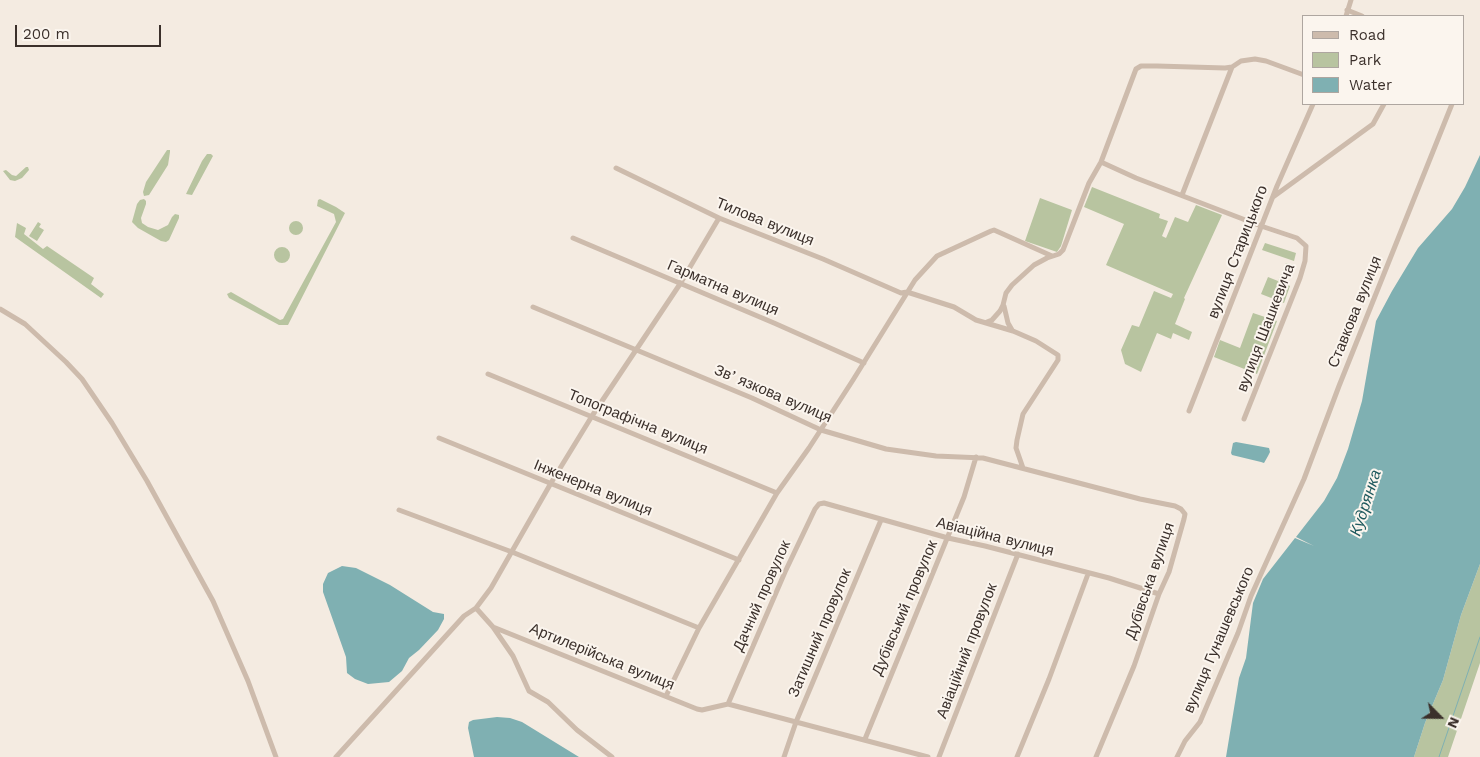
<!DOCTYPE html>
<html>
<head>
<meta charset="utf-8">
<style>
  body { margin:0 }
  #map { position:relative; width:1480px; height:757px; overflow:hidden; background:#f4ebe1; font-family:"Work Sans",sans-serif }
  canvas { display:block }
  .legend { position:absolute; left:1302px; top:15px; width:162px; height:90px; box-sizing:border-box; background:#fbf5ee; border:1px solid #aea6a0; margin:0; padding:6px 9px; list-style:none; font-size:15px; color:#3b302b }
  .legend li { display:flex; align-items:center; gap:10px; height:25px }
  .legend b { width:25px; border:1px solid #aea6a0 }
  .north { position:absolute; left:1415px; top:692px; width:50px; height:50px; -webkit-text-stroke:4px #fbf5ee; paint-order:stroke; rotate:113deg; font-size:14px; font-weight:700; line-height:20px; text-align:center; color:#3b302b }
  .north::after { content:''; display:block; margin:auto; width:18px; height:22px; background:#3b302b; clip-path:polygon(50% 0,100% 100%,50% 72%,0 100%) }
  .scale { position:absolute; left:15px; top:25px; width:146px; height:22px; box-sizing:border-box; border:2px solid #3b302b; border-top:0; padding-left:6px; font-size:15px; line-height:18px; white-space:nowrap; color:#3b302b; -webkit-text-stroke:4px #fbf5ee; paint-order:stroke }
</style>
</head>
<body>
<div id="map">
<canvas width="1480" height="757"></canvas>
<ul class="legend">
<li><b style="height:6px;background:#cdbbac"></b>Road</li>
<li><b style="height:14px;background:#b8c4a0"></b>Park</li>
<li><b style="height:14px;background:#7fb0b2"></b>Water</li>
</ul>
<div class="north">N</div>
<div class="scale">200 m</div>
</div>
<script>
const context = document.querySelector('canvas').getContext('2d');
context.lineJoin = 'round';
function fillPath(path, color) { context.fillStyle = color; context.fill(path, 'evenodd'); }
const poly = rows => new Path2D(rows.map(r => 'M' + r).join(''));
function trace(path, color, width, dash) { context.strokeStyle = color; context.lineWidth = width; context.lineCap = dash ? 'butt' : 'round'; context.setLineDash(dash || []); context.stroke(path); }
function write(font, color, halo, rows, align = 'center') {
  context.font = font + ' "Work Sans",sans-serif'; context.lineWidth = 4; context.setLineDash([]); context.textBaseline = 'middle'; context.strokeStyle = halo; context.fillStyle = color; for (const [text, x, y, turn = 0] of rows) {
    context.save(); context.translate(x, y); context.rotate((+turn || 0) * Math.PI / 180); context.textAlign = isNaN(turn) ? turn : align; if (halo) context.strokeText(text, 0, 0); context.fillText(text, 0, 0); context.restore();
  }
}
fillPath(poly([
  [167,150,170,150,170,152,168,165,149,195,144,196,143,192,146,182],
  [207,154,211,154,213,156,192,195,186,194,202,161],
  [26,167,28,167,29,170,22,178,15,181,10,180,3,171,6,170,12,175,16,176],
  [1092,187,1160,214,1159,218,1168,221,1162,236,1166,238,1175,217,1188,222,1196,205,1222,215,1184,298,1185,299,1175,324,1192,332,1189,340,1173,333,1171,339,1157,333,1141,372,1125,364,1121,350,1132,325,1139,327,1154,291,1171,298,1173,294,1106,265,1124,224,1084,207],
  [1040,198,1072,210,1061,246,1057,252,1025,241],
  [144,199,146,201,146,204,141,218,142,223,148,227,158,230,168,225,172,217,175,214,179,215,179,218,169,240,166,242,161,241,138,228,132,222,137,204,140,200],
  [320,199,336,207,345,213,288,325,279,325,229,298,227,294,231,292,280,320,283,319,336,222,334,214,317,206,318,200],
  '289 228a7 7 0 1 1 14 0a7 7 0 1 1-14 0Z',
  [38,222,41,224,39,227,44,230,37,241,29,236],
  [17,223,26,228,24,234,43,249,47,246,94,278,91,284,104,294,101,298,15,237],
  [1265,243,1296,253,1294,261,1262,250],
  '274 255a8 8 0 1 1 16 0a8 8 0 1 1-16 0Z',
  [1286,263,1294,265,1286,284,1290,286,1284,303,1261,294,1268,277,1278,281],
  [1253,313,1277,321,1257,374,1214,357,1220,340,1240,348],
  [1480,564,1480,663,1448,757,1414,757,1425,723,1443,680,1461,615]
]), '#b8c4a0');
fillPath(poly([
  [1480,155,1480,564,1461,615,1443,680,1425,723,1414,757,1226,757,1239,678,1246,658,1253,603,1263,579,1295,538,1314,546,1296,537,1324,501,1337,478,1348,449,1362,401,1376,321,1392,291,1418,248,1452,209,1465,187],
  [1236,442,1269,448,1270,452,1268,456,1264,463,1261,462,1232,455,1231,453,1233,443],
  [342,566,356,568,390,585,433,612,444,614,444,619,438,630,419,650,409,658,402,671,389,682,368,684,355,679,347,673,346,657,323,592,323,584,328,573],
  [497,717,510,718,522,722,579,757,474,757,468,728,469,722,473,720]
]), '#7fb0b2');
trace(poly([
  [1439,757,1480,637]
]), '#7fb0b2', 1);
trace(poly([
  [1347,10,1362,16],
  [1346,16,1351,0],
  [1101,162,1136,178,1261,226,1297,238,1306,246,1305,261,1300,278,1244,419],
  [616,168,719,218,823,259,901,293,907,292,954,307,976,320,1013,331,1036,341,1058,355,1058,360,1023,414,1017,440,1016,448,1023,468],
  [1182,195,1232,67],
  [1273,197,1373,124,1384,104],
  [573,238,774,323,864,363],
  [1004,306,1008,323,1012,330],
  [533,307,752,398,821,430,886,449,936,456,983,458,1140,499,1175,506,1181,509,1185,514,1184,519,1169,572,1159,594,1134,666,1096,757],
  [0,309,25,324,66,362,82,379,112,423,147,481,213,601,248,681,276,757],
  [987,322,992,320,1000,311,1003,305,1006,293,1012,285,1034,265,1047,258,1059,254,1063,250,1089,183,1101,162,1136,69,1141,66,1157,66,1225,68,1232,67,1241,61,1255,59,1266,61,1304,75],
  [488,374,777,493],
  [1189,411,1277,186,1313,104],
  [439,438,739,560],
  [399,510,512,552,699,628],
  [476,608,493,627,513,656,529,691,548,702,577,730,612,757],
  [493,627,697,709,702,710,728,704,928,757],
  [666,696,699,628,777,493,809,448,853,380,915,280,937,256,991,231,994,230,1003,234,1052,256],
  [728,704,785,572,815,509,819,504,824,503,948,538,985,546,1109,578,1159,594],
  [865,739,964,497,976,457],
  [336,757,464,616,476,608,491,588,551,483,592,416,680,284,719,218],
  [784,757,796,722,881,520],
  [939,757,1018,554],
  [1017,757,1049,679,1088,574],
  [1177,757,1185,741,1200,722,1238,633,1251,596,1304,479,1339,386,1452,104]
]), '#cdbbac', 5);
write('15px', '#3b302b', '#fbf5ee', [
  ["Тилова вулиця",765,222,22],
  ["вулиця Старицького",1238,252,-69],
  ["Гарматна вулиця",723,288,23],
  ["Ставкова вулиця",1355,312,-68],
  ["вулиця Шашкевича",1266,328,-69],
  ["Звʼязкова вулиця",773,394,23],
  ["Топографічна вулиця",638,422,22],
  ["Інженерна вулиця",593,488,22],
  ["Авіаційна вулиця",995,537,14],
  ["Дубівська вулиця",1150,581,-71],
  ["Дачний провулок",762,596,-66],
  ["Дубівський провулок",905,608,-67],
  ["Затишний провулок",820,633,-67],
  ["вулиця Гунашевського",1219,640,-67],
  ["Авіаційний провулок",967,651,-69],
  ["Артилерійська вулиця",602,657,22]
]);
write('italic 16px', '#1f5a5e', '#fbf5ee', [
  ["Кудрянка",1366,503,-72]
]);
</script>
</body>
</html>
